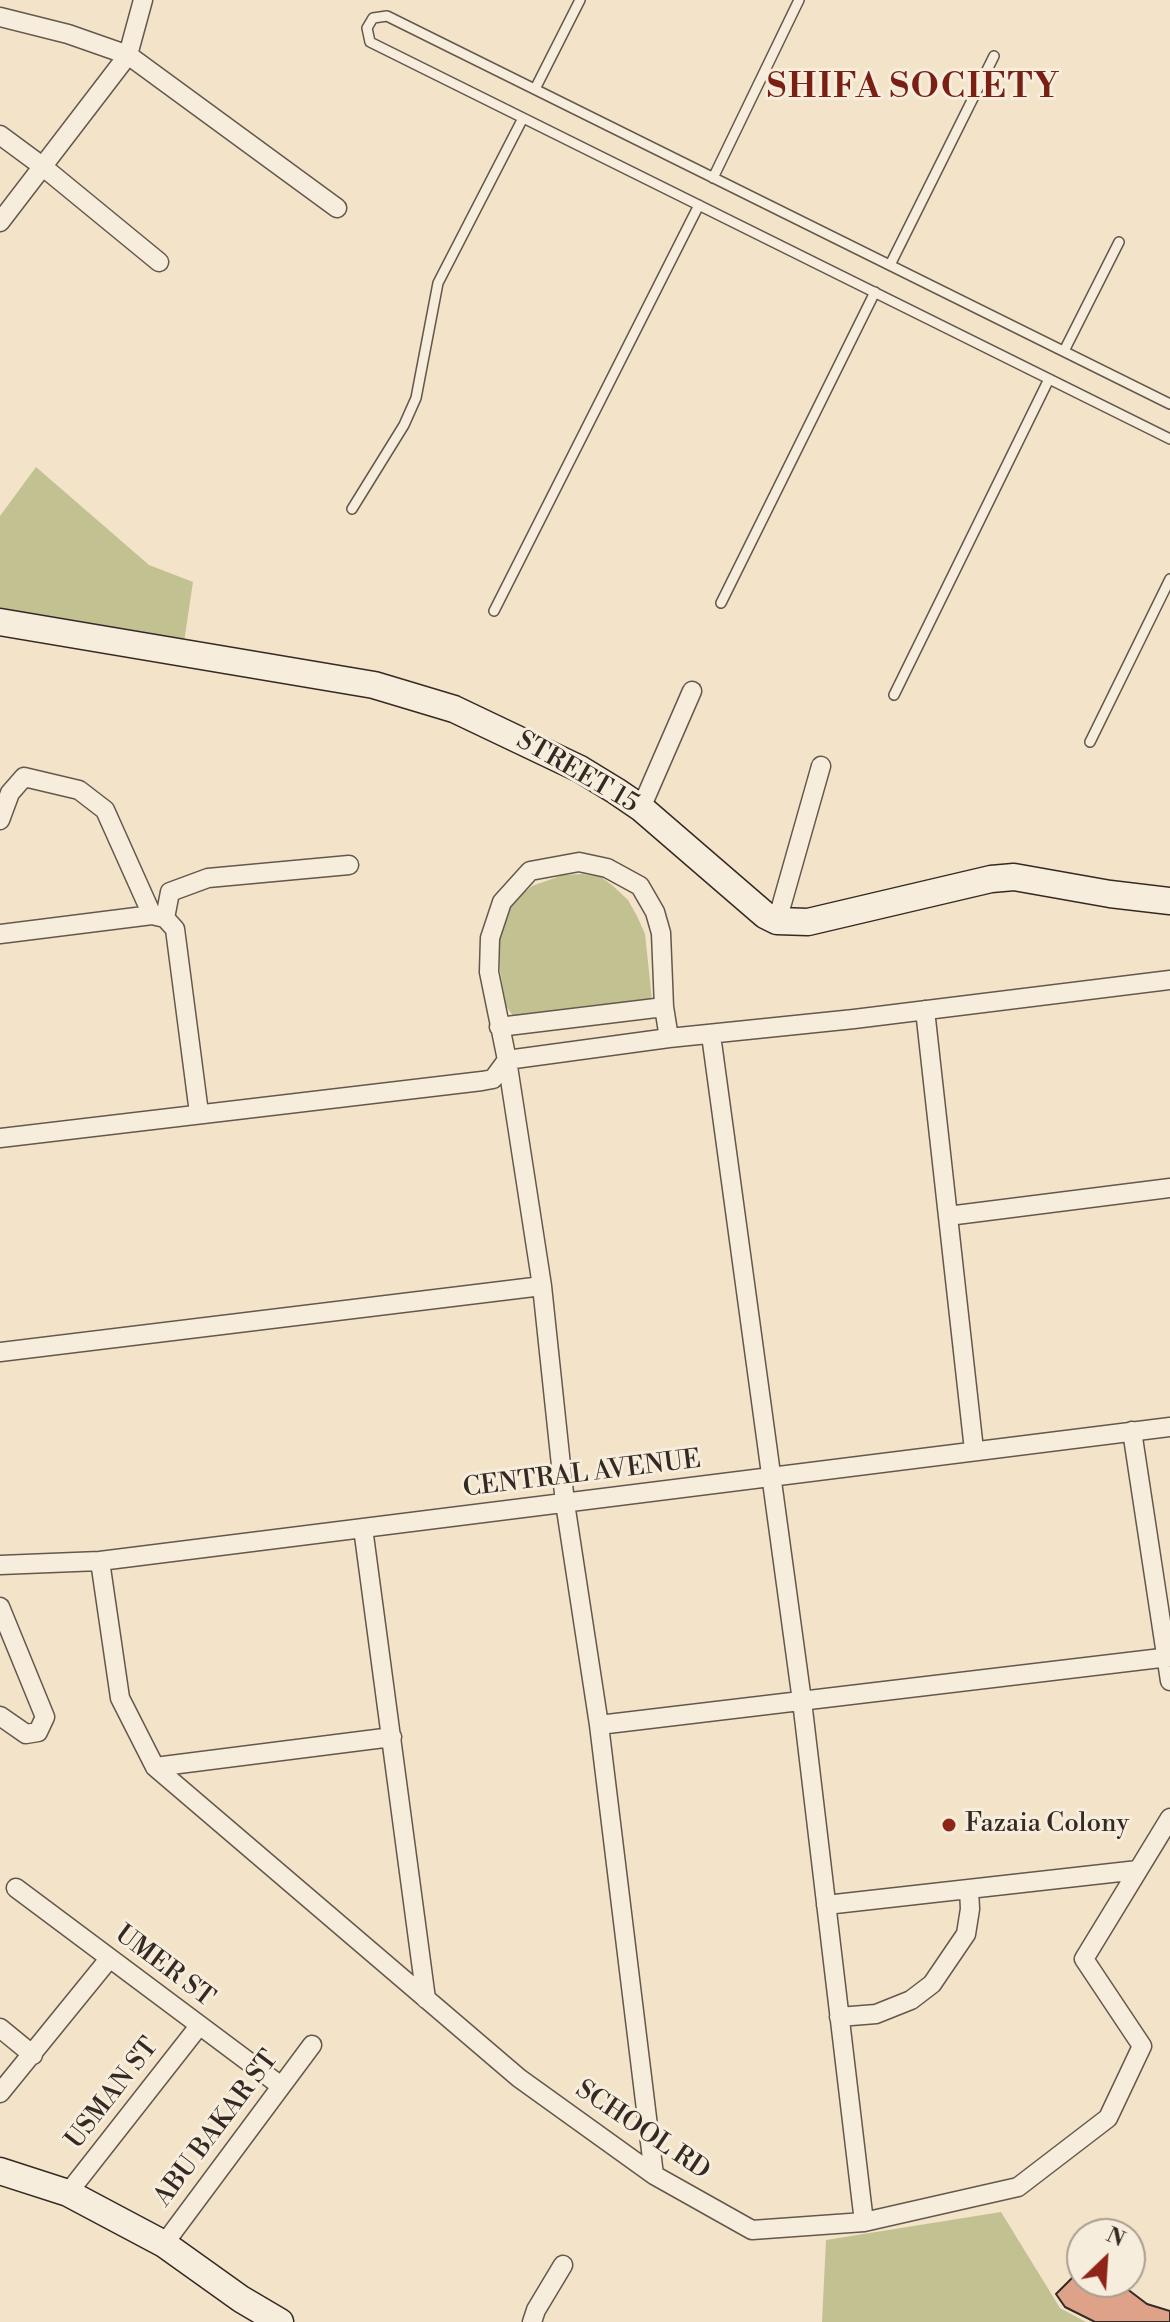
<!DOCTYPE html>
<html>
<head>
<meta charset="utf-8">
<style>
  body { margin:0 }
  #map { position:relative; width:1170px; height:2322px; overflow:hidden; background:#f3e3c9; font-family:"Libre Bodoni",serif }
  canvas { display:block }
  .north { position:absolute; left:1066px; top:2218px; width:80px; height:80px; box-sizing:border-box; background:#f7eddc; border:2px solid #a99f92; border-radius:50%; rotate:25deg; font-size:22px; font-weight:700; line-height:32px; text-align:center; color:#352924 }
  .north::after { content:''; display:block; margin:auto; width:28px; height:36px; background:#8f2418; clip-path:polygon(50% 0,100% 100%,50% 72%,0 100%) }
</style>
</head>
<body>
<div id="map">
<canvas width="1170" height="2322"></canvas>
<div class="north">N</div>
</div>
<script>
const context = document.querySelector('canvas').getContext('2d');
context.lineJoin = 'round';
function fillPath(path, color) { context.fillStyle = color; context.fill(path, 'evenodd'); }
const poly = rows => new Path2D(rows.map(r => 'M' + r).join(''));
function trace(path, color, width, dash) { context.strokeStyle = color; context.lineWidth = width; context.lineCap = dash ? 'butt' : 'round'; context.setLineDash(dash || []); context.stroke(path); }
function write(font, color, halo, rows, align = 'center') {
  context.font = font + ' "Libre Bodoni",serif'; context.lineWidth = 6; context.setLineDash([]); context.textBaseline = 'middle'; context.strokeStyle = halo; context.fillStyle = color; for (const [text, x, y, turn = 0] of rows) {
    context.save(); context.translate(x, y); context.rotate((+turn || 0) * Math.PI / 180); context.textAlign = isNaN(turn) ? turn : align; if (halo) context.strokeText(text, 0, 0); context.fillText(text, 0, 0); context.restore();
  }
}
fillPath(poly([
  [36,467,149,565,193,582,184,642,0,610,0,516],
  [582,874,601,877,613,886,628,900,637,916,645,934,652,1000,513,1016,506,1006,500,970,499,945,502,922,515,900,532,886,563,875],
  [1001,2212,1060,2308,1086,2322,822,2322,826,2240]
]), '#c2c191');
const building = poly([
  [1082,2268,1082,2282,1118,2282,1147,2304,1170,2311,1170,2322,1095,2322,1065,2307,1056,2294,1082,2268]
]);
fillPath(building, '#dda287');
trace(building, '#352924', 2);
const lane = poly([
  [535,89,580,0],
  [713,178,799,0],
  [890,265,994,56],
  [1064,351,1119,242],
  [1170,404,387,16,373,18,367,28,370,42,1170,439],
  [352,509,404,425,416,398,438,283,523,118],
  [721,603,875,292],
  [494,611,699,205],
  [894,695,1049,379],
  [1090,742,1170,579]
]);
const street = poly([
  [143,0,128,55,337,208],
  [0,17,68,34,128,55,0,222],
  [0,135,42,166,159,262],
  [641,808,692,691],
  [0,820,10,793,24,777,79,790,105,810,152,915],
  [165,918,170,892,208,878,349,865],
  [777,921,821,766],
  [0,934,152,915,165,918,175,929,199,1113],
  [925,1010,974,1450],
  [499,1027,664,1007],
  [711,1035,802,1701,864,2222],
  [0,1138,482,1081,493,1079,507,1060,669,1038,854,1019,1170,980],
  [948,1216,1170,1188],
  [0,1352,542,1286],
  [1132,1431,1170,1681],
  [363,1528,426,1999],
  [100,1561,120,1698,155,1767,519,2078,654,2175,752,2230,864,2222,1018,2187,1108,2118,1142,2046,1084,1959,1170,1818],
  [0,1565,100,1561,1170,1427],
  [0,1607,45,1717,38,1732,26,1734,0,1716],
  [599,1725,1170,1657],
  [155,1767,392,1737],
  [16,1888,281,2086],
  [826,1905,1138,1870],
  [839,2017,876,2014,911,2000,932,1984,966,1934,970,1909,969,1889],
  [0,2028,33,2055],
  [0,2093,109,1959],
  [654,2175,599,1725,565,1503,542,1286,507,1060,489,972,490,938,502,902,530,871,579,862,607,868,640,886,655,912,661,933,664,1007,669,1038],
  [68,2193,199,2026],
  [164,2244,312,2045],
  [532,2322,536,2310,563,2265]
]);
const secondary = poly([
  [0,622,374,685,454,709,580,769,616,791,641,808,765,915,777,921,808,922,991,879,1014,877,1110,894,1170,901],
  [0,2171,68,2193,164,2244,241,2299,280,2322]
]);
trace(lane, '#64584d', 12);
trace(street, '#64584d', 21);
trace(secondary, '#352924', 29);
trace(lane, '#f7eddc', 9);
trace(street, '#f7eddc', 18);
trace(secondary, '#f7eddc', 26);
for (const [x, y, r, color] of [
  [949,1825,8,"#8f2418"]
]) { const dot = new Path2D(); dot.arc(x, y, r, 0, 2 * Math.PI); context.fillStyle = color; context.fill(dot); trace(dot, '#f7eddc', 3); }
write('26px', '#352924', '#f7eddc', [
  ["STREET 15",577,773,30],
  ["CENTRAL AVENUE",582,1475,-7],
  ["UMER ST",164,1967,37],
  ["USMAN ST",113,2094,-52],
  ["ABU BAKAR ST",217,2129,-53],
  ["SCHOOL RD",642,2131,34]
]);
write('26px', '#352924', '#f7eddc', [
  ["Fazaia Colony",965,1825]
], 'left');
context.letterSpacing = '2px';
write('bold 34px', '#7a1f14', '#f7eddc', [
  ["SHIFA SOCIETY",914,89]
]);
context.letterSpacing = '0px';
</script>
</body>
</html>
